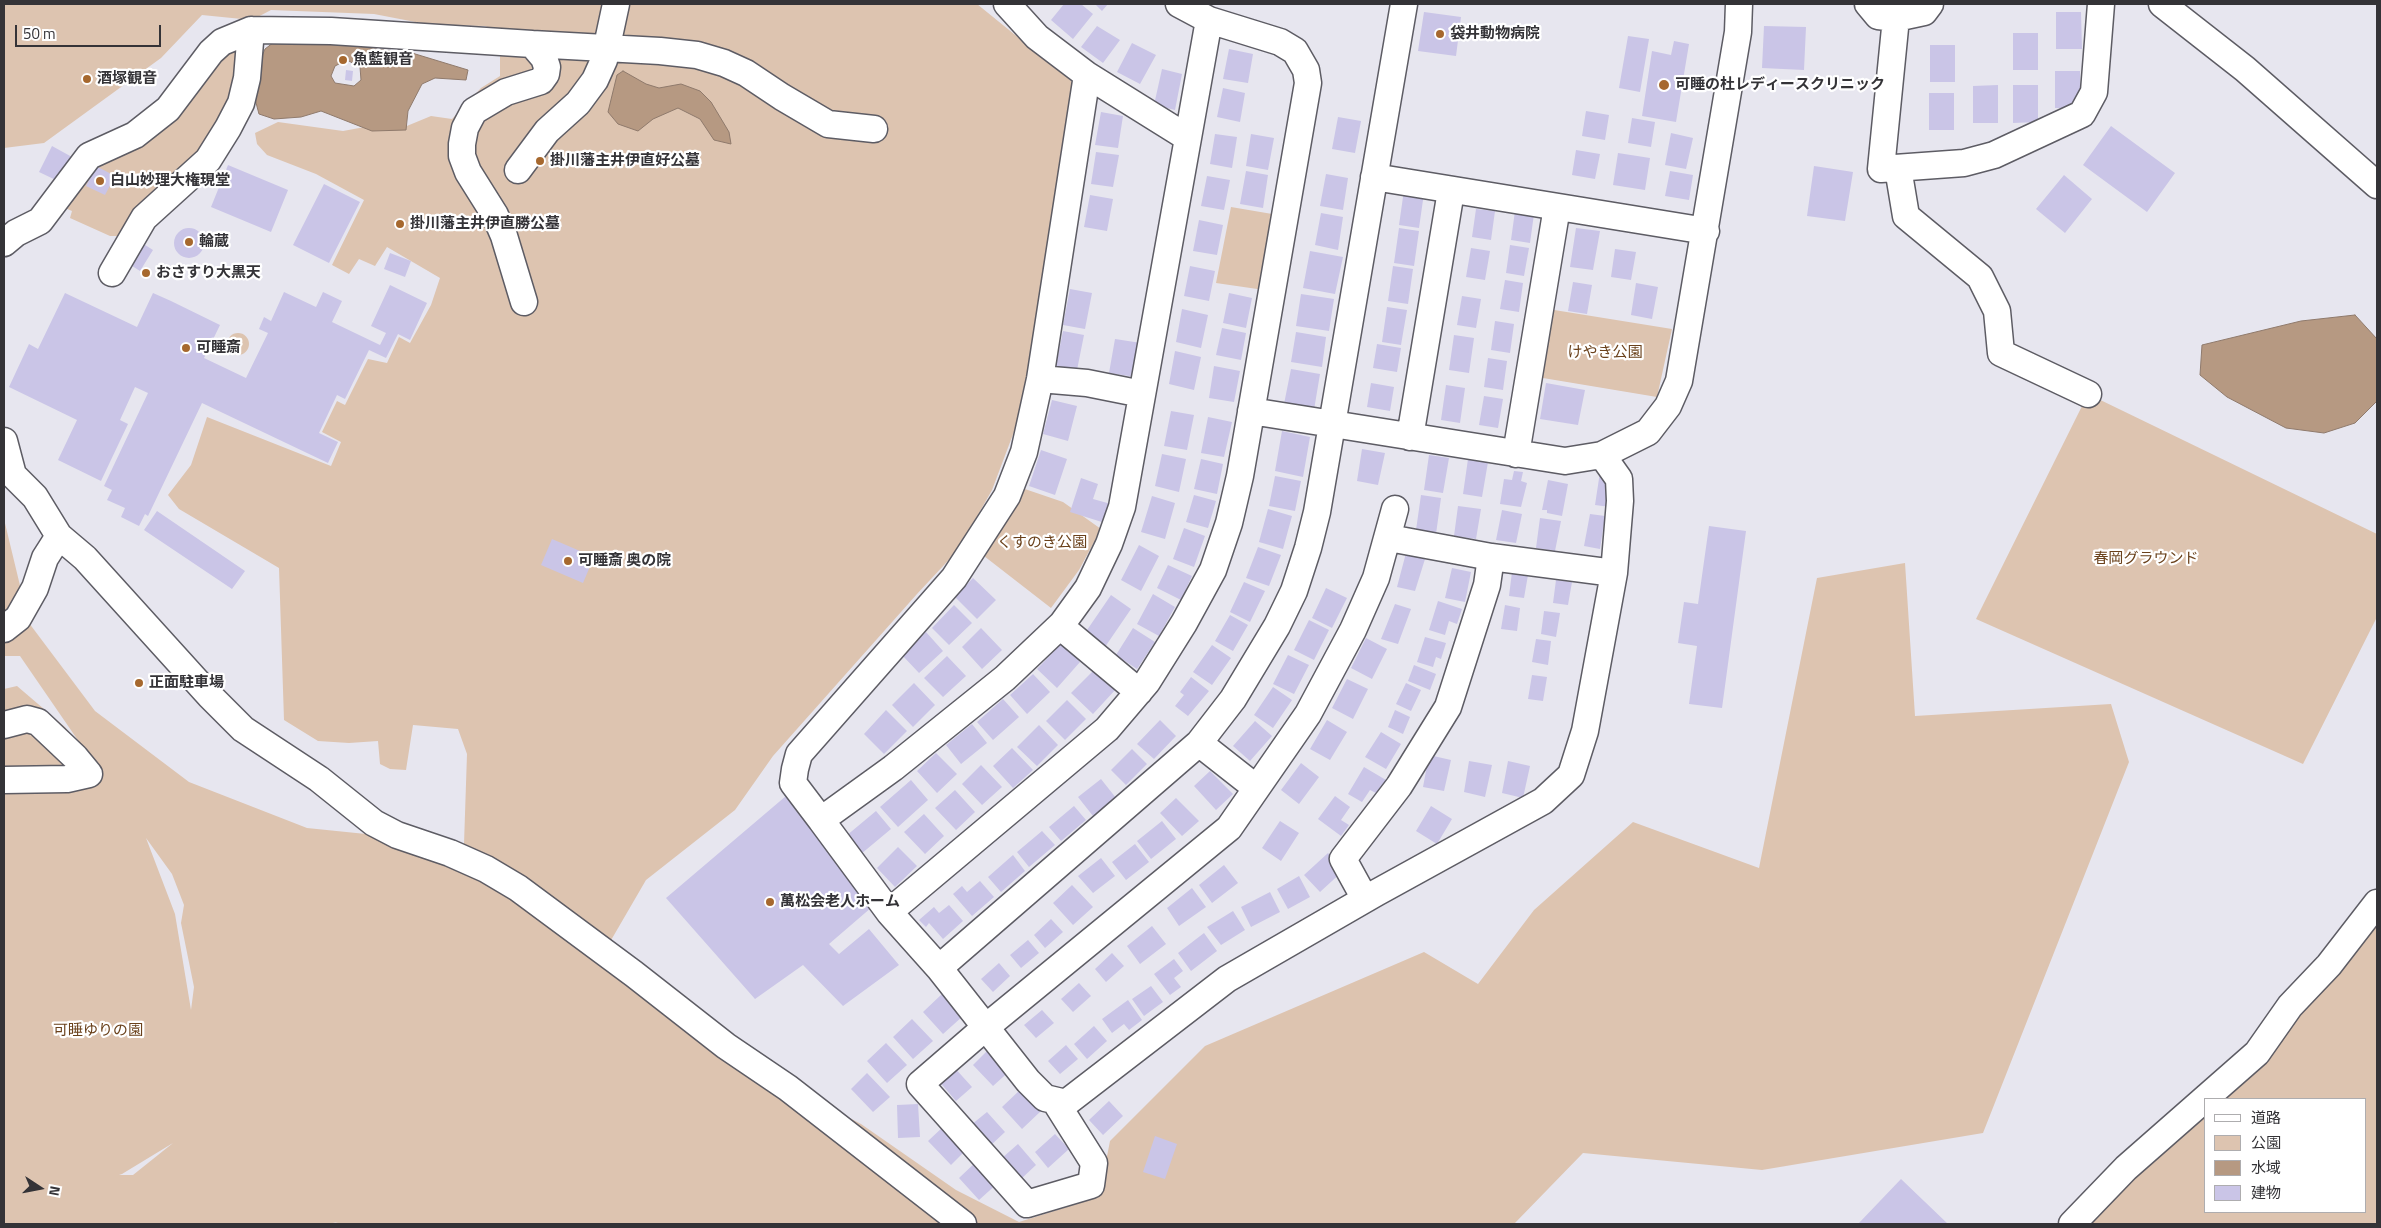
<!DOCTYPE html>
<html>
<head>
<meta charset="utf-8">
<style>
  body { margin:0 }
  #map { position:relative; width:2381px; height:1228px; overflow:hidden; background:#e7e6ef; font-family:"Titillium Web","Noto Sans JP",sans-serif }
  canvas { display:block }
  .frame { position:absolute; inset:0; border:5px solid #343337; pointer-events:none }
  .legend { position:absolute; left:2204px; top:1098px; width:162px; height:115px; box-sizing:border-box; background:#fff; border:1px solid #aeadaf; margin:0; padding:6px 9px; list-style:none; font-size:15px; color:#343337 }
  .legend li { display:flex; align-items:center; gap:10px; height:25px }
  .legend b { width:25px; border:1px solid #aeadaf }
  .north { position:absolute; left:15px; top:1163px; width:50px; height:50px; -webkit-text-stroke:4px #fff; paint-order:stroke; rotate:101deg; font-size:14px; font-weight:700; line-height:20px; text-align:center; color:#343337 }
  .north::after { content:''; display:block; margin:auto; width:18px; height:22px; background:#343337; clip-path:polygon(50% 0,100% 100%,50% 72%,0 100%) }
  .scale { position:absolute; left:15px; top:25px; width:146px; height:22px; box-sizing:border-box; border:2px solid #343337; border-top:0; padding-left:6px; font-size:15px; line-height:18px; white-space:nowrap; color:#343337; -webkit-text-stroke:4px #fff; paint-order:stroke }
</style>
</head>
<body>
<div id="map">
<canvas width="2381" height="1228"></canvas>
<div class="frame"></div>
<ul class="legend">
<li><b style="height:6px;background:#fff"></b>道路</li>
<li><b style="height:14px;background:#ddc4b0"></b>公園</li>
<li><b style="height:14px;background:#b69982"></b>水域</li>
<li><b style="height:14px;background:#cac5e7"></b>建物</li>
</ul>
<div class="north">N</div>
<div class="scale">50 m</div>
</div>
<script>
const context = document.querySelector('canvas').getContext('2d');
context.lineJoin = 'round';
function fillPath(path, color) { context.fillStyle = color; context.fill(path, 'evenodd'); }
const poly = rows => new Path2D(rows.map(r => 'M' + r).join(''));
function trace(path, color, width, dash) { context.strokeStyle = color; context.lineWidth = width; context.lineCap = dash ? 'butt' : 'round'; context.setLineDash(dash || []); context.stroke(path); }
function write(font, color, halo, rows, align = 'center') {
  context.font = font + ' "Titillium Web","Noto Sans JP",sans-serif'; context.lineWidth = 4.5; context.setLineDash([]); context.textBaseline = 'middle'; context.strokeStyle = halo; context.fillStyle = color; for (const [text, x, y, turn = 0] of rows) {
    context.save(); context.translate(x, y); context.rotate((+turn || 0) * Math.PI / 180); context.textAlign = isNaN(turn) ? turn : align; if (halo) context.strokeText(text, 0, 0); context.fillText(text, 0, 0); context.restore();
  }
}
fillPath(poly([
  [4,4,977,4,1067,77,1077,87,1035,336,1015,429,992,490,958,550,917,594,773,756,735,810,646,880,603,954,765,1073,861,1124,956,1190,1019,1222,1099,1197,1110,1141,1205,1046,1424,952,1478,984,1534,910,1633,822,1759,868,1817,578,1905,563,1915,716,2111,704,2129,762,1983,1133,1762,1170,1583,1153,1514,1224,343,1224,333,1222,338,1224,4,1224,4,689,17,686,65,727,86,752,20,656,4,656,4,519,29,623,95,711,189,782,307,828,464,844,467,754,458,729,413,725,406,770,390,769,380,764,378,741,349,743,318,741,284,720,279,568,179,509,168,495,191,465,207,417,331,466,341,442,322,432,337,401,345,405,368,359,387,363,399,337,410,343,431,305,440,278,387,247,375,266,359,259,349,274,332,265,364,200,316,174,267,155,257,144,255,133,278,122,343,131,381,124,402,128,431,116,452,119,481,88,500,76,500,45,530,43,485,26,431,25,374,14,271,10,252,20,202,15,161,58,44,143,4,148],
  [146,838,172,874,184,905,181,923,194,987,191,1010,175,914],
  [173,1143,133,1175,119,1175,122,1174],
  [244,42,241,74,216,134,120,236,110,236,70,218,72,211,60,206,92,161,218,53],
  [1231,207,1284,216,1271,291,1216,283],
  [1548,309,1672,329,1657,397,1537,377],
  '227 344a11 11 0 1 1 22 0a11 11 0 1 1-22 0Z',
  [2088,394,2377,534,2377,617,2303,764,1976,619],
  [1019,487,1063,502,1101,529,1079,570,1051,608,984,556],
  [2377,903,2377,1224,2073,1224,2205,1101,2205,1212,2365,1212,2365,1099,2207,1099]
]), '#ddc4b0');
const water = poly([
  [278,39,338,42,375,49,412,53,468,70,466,80,435,78,422,84,408,111,406,130,372,131,321,111,301,117,274,119,259,114,255,99,259,63,265,49,278,39],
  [347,60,360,67,361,80,354,86,335,83,331,76,335,66,347,60],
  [623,71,646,84,659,88,681,84,700,91,711,102,729,132,731,144,714,140,700,119,678,108,653,119,638,131,618,124,608,112,617,75,623,71],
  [2355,315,2377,339,2377,401,2355,423,2324,433,2286,428,2227,397,2200,375,2202,345,2301,321,2355,315]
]);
fillPath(water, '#b69982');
trace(water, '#8f7a6c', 1);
fillPath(poly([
  [1064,4,1081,4,1093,14,1073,39,1051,20],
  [1095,4,1108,4,1102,11],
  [1424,12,1461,17,1456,56,1418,51],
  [2056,12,2081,12,2082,49,2056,49],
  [1097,26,1120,40,1103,63,1081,47],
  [1764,26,1806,27,1804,70,1762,68],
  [2013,33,2038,33,2038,70,2013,70],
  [1628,36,1649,39,1640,92,1619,88],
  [1674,41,1689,44,1676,122,1642,116,1652,51,1671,55],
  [1132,43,1156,55,1140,84,1117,72],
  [1930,45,1955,45,1955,82,1930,82],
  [1229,49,1253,54,1248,83,1223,79],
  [1162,69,1182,74,1175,110,1154,105],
  [346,70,353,71,352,81,345,80],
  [2055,71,2080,71,2080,108,2055,108],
  [1998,85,1998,123,1973,123,1973,86],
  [2013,85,2038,85,2038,122,2013,123],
  [1223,88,1245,93,1240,122,1217,117],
  [1929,93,1954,93,1954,130,1929,130],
  [1586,111,1609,115,1605,140,1582,136],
  [1101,112,1123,116,1118,148,1095,145],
  [1338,117,1361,121,1355,153,1332,149],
  [1632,118,1655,122,1651,147,1628,143],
  [2111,126,2175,173,2147,212,2083,165],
  [1671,133,1693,138,1686,169,1665,165],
  [1215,134,1237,137,1232,168,1210,164],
  [1251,134,1274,138,1268,170,1246,166],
  [52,146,72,157,60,182,39,172],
  [1576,150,1600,154,1595,179,1572,175],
  [1096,152,1119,155,1113,187,1091,184],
  [1618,153,1650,158,1645,190,1613,185],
  [228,165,288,190,271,232,211,207],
  [96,166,115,176,105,195,86,186],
  [1814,166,1853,172,1845,221,1807,216],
  [1246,171,1268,175,1263,208,1240,204],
  [1670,171,1693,175,1689,200,1665,196],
  [1326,174,1348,178,1343,210,1320,206],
  [2064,175,2092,199,2065,233,2036,209],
  [1207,176,1230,180,1224,210,1201,206],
  [324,184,360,202,329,263,293,245],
  [1404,190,1424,193,1419,228,1399,225],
  [1090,195,1113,199,1107,231,1084,227],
  [1476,209,1495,211,1491,240,1472,237],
  [1515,211,1534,214,1530,243,1511,240],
  [1321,213,1343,217,1338,250,1315,245],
  [1199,220,1223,225,1217,255,1193,251],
  [1399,228,1419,231,1414,266,1394,263],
  [1576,228,1600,231,1593,270,1570,267],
  '174 243a15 15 0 1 1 30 0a15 15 0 1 1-30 0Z',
  [142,243,153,250,140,271,129,264],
  [1510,245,1529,248,1524,276,1506,273],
  [1471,248,1490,251,1485,280,1466,277],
  [1615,249,1636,252,1631,280,1611,277],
  [1310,251,1343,257,1335,294,1303,288],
  [390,253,411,261,405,277,384,269],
  [1190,266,1215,271,1209,301,1184,296],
  [1393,266,1413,269,1408,304,1388,301],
  [1505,280,1523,283,1519,312,1500,309],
  [1573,282,1592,285,1587,314,1568,311],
  [1636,283,1658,287,1652,319,1631,315],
  [390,285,427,303,410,340,398,334,386,358,369,350,345,399,337,395,319,433,338,442,328,463,202,403,148,516,145,514,139,526,121,517,125,508,107,500,112,490,104,486,148,393,135,387,120,420,128,424,101,481,58,460,77,420,9,387,29,344,38,349,65,293,137,327,153,293,171,301,220,325,204,358,246,378,268,333,259,329,264,317,271,321,284,292,316,307,323,292,342,301,332,322,380,345,386,333,371,326],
  [1070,289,1092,293,1085,329,1063,325],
  [1229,293,1252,298,1246,328,1223,323],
  [1301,294,1334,299,1329,331,1296,326],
  [1462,296,1481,299,1476,328,1457,325],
  [1387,307,1407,310,1401,345,1382,342],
  [1182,309,1208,315,1201,348,1176,342],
  [1495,321,1514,324,1510,353,1491,350],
  [1222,328,1246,333,1241,360,1216,355],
  [1063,331,1084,335,1077,370,1056,366],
  [1296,332,1326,337,1322,367,1291,362],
  [1454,335,1474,338,1469,373,1449,370],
  [1115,339,1141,343,1136,377,1109,373],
  [1377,344,1401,348,1397,372,1373,368],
  [1175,351,1201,357,1194,390,1169,384],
  [1488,358,1507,361,1503,390,1484,387],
  [1214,366,1240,371,1234,402,1209,398],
  [1291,369,1320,374,1314,410,1284,404],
  [1371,383,1394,387,1390,411,1367,407],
  [1546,383,1585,390,1578,425,1540,419],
  [1446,385,1465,388,1460,423,1441,420],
  [1484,396,1503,399,1498,428,1479,425],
  [1052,400,1077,406,1068,441,1043,434],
  [1171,411,1194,415,1187,450,1164,446],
  [1208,417,1232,422,1224,457,1201,453],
  [1282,431,1310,437,1303,477,1275,471],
  [1362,449,1385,453,1378,485,1357,481],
  [1041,450,1067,459,1055,495,1029,486],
  [1162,454,1186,459,1179,492,1155,486],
  [1429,455,1449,458,1443,493,1424,490],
  [1201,459,1223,464,1217,494,1194,489],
  [1468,459,1488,462,1482,497,1463,494],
  [1514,471,1523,472,1521,481,1527,483,1521,507,1500,504,1504,479,1512,480],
  [1600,472,1616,475,1610,507,1595,505],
  [1275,476,1301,481,1295,511,1269,506],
  [1081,478,1098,484,1093,499,1111,504,1105,523,1070,512],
  [1548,480,1568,484,1562,516,1547,513,1547,510,1542,510],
  [1194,495,1216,501,1208,528,1186,522],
  [1421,495,1441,498,1436,534,1416,530],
  [1152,496,1175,503,1165,539,1141,532],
  [1458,506,1481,509,1476,539,1454,536],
  [1268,509,1292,516,1283,549,1259,542],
  [1502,510,1522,514,1516,543,1496,540],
  [157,511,245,571,232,589,144,530],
  [1590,514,1605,516,1600,549,1584,546],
  [1540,518,1561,521,1555,551,1536,548],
  [1709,526,1746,531,1722,708,1689,704,1697,646,1678,643,1684,602,1698,604],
  [1184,528,1205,536,1194,567,1173,559],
  [552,539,594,557,583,583,541,565],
  [1139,545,1159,556,1141,591,1121,580],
  [1258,547,1281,555,1269,586,1246,578],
  [1406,553,1425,559,1415,591,1397,587],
  [1168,565,1192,576,1181,600,1157,588],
  [1452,568,1471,572,1465,602,1445,598],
  [1512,572,1528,575,1524,598,1509,596],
  [973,578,996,600,977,619,955,597],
  [1556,580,1572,582,1568,605,1553,603],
  [1244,582,1265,591,1250,622,1230,612],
  [1326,588,1347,598,1332,628,1312,618],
  [1153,594,1175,607,1159,636,1137,624],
  [1111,595,1131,609,1105,647,1085,633],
  [1438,601,1462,609,1457,624,1449,621,1445,635,1429,630],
  [1395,604,1411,609,1398,644,1381,639],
  [954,605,972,623,949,645,932,628],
  [1505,605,1520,608,1517,631,1501,629],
  [1544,611,1560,613,1556,637,1541,634],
  [1230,615,1248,625,1233,651,1215,641],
  [1309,620,1329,630,1314,660,1294,650],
  [981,628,1002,650,982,669,962,647],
  [1133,628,1155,642,1137,669,1116,655],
  [926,632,943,651,919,673,902,655],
  [1425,637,1446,643,1441,659,1436,657,1433,667,1417,662],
  [1366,638,1387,649,1372,679,1351,668],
  [1536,639,1551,641,1548,665,1532,662],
  [1063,642,1080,662,1057,688,1037,669],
  [1212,645,1231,658,1212,685,1193,672],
  [1288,655,1309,665,1294,694,1273,684],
  [947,656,966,676,943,697,924,678],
  [1414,665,1436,674,1430,690,1408,681],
  [1094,670,1116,689,1093,714,1071,693],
  [1033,674,1050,692,1027,714,1010,695],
  [1532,675,1547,677,1543,701,1528,699],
  [1191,677,1209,691,1188,716,1175,706,1184,695,1180,692],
  [1347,679,1368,689,1353,719,1332,708],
  [914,683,935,705,913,727,892,705],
  [1406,683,1421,690,1411,711,1396,704],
  [1273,687,1292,700,1273,728,1254,715],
  [1003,699,1019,717,993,740,977,722],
  [1067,700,1086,719,1065,740,1046,721],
  [886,710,907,731,884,754,864,734],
  [1395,710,1410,717,1403,734,1388,727],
  [1160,720,1176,736,1154,759,1137,744],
  [1327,720,1347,732,1330,760,1310,749],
  [1255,721,1272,736,1250,761,1233,746],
  [972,724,987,743,961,764,946,745],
  [1039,725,1058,745,1037,766,1017,747],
  [1381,732,1401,744,1386,769,1365,757],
  [1012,748,1033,770,1013,788,993,766],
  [1132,749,1147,764,1126,785,1111,770],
  [936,753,957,774,937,793,917,771],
  [1429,755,1451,760,1444,791,1423,787],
  [1469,761,1492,765,1485,797,1464,792],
  [1508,761,1530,766,1523,798,1502,793],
  [1301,763,1319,777,1299,804,1281,790],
  [981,765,1002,787,982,805,962,784],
  [1364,767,1386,780,1378,794,1370,790,1362,802,1348,794],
  [1210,771,1233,794,1216,810,1194,786],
  [1101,779,1116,798,1093,816,1078,797],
  [911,780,928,800,898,827,880,807],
  [955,790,975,812,956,830,935,808],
  [786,796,872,907,829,944,839,954,869,929,899,965,843,1006,803,965,755,999,666,898],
  [1335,796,1350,807,1341,820,1349,825,1341,836,1318,819],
  [1176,798,1199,821,1182,836,1160,813],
  [1074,806,1086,820,1061,841,1049,827],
  [1431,806,1452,819,1437,844,1416,831],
  [876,811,891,829,861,854,846,836],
  [924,814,944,836,925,854,904,832],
  [1162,821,1176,839,1151,859,1137,841],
  [1280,821,1299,833,1281,861,1262,848],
  [1042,831,1055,845,1029,867,1017,852],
  [1135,844,1149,862,1126,880,1112,862],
  [898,847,917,866,895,887,877,868],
  [1328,853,1344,870,1320,892,1304,875],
  [1013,855,1025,871,1001,892,988,877],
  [1101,858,1115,876,1093,893,1078,876],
  [1224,865,1238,883,1212,903,1199,885],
  [1299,876,1310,897,1288,909,1277,889],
  [980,881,994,897,972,916,953,894,962,886,967,892],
  [1072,885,1093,907,1073,925,1053,903],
  [1192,888,1206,907,1179,926,1167,908],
  [1270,892,1280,912,1251,927,1241,907],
  [949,905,963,921,943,939,929,923,926,927,919,920,934,907,939,913],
  [1233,911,1245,930,1221,945,1207,927],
  [1051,919,1063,932,1045,948,1034,935],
  [1152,926,1166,944,1140,964,1127,946],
  [1204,933,1217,951,1191,971,1178,953],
  [1028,940,1039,953,1021,968,1010,955],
  [1112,953,1124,966,1106,982,1095,969],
  [1174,959,1183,971,1174,978,1181,987,1170,995,1154,974],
  [999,963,1010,976,993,992,981,979],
  [1079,983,1091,996,1073,1012,1061,999],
  [1151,986,1163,1002,1144,1016,1132,999],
  [942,994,963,1016,943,1034,923,1012],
  [1128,1000,1142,1020,1129,1030,1124,1024,1112,1033,1102,1019],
  [1042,1010,1054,1023,1036,1038,1024,1025],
  [912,1019,933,1041,913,1059,893,1037],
  [1094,1026,1107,1041,1087,1059,1074,1044],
  [886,1043,907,1065,887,1083,867,1061],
  [1066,1045,1078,1059,1060,1074,1048,1061],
  [992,1046,1013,1068,993,1086,973,1065],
  [953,1066,972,1087,956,1101,938,1080],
  [867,1073,890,1097,873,1112,851,1089],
  [1021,1089,1041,1111,1022,1129,1002,1107],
  [1109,1101,1123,1116,1103,1135,1089,1120],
  [918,1104,920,1137,898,1138,897,1105],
  [987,1112,1005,1132,990,1146,971,1125],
  [944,1126,967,1149,951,1165,928,1141],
  [1055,1134,1069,1149,1048,1168,1035,1152],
  [1155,1136,1177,1144,1165,1179,1143,1172],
  [1018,1144,1036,1165,1021,1179,1002,1158],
  [978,1160,999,1182,979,1200,959,1178],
  [1901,1179,1948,1224,1858,1224]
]), '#cac5e7');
const minor = poly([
  [1007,4,1037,37,1087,75,1188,138,1122,507,1109,544,1088,588,1062,624,1005,678,893,768,821,820,889,912,939,968,1028,1081,1045,1098,1066,1103,1227,979,1376,893,1543,801,1571,775,1585,731,1614,573,1620,501,1619,479,1602,455],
  [1179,4,1209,20,1188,138],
  [1868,4,1878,16,1896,18,1881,169,1964,163,1994,155,2082,114,2094,92,2101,4],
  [2162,4,2245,69,2377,185],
  [1896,18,1924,12,1930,4],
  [532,44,660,51,697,55,724,63,746,73,782,97,828,124,874,129],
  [1898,168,1906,216,1980,277,1997,311,2001,353,2088,394],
  [518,170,547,131,578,103,595,80,604,60,616,4],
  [1374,177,1706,231],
  [4,243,16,233,40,221,89,156,135,135,168,109,211,52,222,42,251,30,331,31,532,44,544,58,547,67,546,74,541,81,506,92,474,111,465,128,462,144,462,156,468,172,495,215,504,236,524,302],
  [112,273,144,218,208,160,228,128,241,103,247,78,251,30],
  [1040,379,1087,383,1142,394],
  [1251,411,1565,461,1602,455,1648,432,1668,406,1679,381,1738,32,1739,4],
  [1410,437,1451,191],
  [4,441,13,475,35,497,59,536,85,558,210,696,243,729,319,779,374,823,397,835,450,853,486,869,518,888,634,974,726,1046,788,1088,963,1224],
  [1516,454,1557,207],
  [1389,538,1491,557,1614,573],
  [1060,626,1139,692],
  [4,629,18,618,35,588,45,558,59,536],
  [4,725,27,719,38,722,75,757,89,774,67,779,4,780],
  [1199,743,1255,787],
  [821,820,793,783,795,769,799,754,954,578,1007,496,1024,452,1040,379,1087,75],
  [1365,899,1343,859,1399,786,1448,707,1487,585,1491,557],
  [889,912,1107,729,1147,682,1184,623,1213,570,1229,523,1240,476,1308,83,1306,70,1295,51,1280,42,1209,20],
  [939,968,1199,743,1233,699,1277,626,1294,591,1308,548,1317,512,1404,4],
  [1055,1101,1094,1163,1091,1185,1027,1204,920,1084,986,1027,1229,828,1308,714,1353,630,1376,578,1395,509],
  [2072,1224,2126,1168,2257,1053,2290,1006,2329,965,2377,903]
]);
trace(minor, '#5d5c64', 29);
trace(minor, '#fff', 26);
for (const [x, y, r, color] of [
  [1440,34,5,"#a6682e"],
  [343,60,5,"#a6682e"],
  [87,79,5,"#a6682e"],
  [1664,85,6,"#a6682e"],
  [540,161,5,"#a6682e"],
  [100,181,5,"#a6682e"],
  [400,224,5,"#a6682e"],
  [189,242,5,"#a6682e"],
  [146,273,5,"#a6682e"],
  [186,348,5,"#a6682e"],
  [568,561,5,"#a6682e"],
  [139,683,5,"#a6682e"],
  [770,902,5,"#a6682e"]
]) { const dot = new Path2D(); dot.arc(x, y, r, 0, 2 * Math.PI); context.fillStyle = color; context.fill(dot); trace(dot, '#fff', 2); }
write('bold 15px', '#343337', '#fff', [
  ["袋井動物病院",1450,34],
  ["魚藍観音",353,60],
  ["酒塚観音",97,79],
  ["可睡の杜レディースクリニック",1675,85],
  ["掛川藩主井伊直好公墓",550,161],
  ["白山妙理大権現堂",110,181],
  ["掛川藩主井伊直勝公墓",410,224],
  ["輪蔵",199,242],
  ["おさすり大黒天",156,273],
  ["可睡斎",196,348],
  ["可睡斎 奥の院",578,561],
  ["正面駐車場",149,683],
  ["萬松会老人ホーム",780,902]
], 'left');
write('15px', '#6a411b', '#fff', [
  ["けやき公園",1605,353],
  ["くすのき公園",1042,543],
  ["春岡グラウンド",2146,559],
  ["可睡ゆりの園",98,1031]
]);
</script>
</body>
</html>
